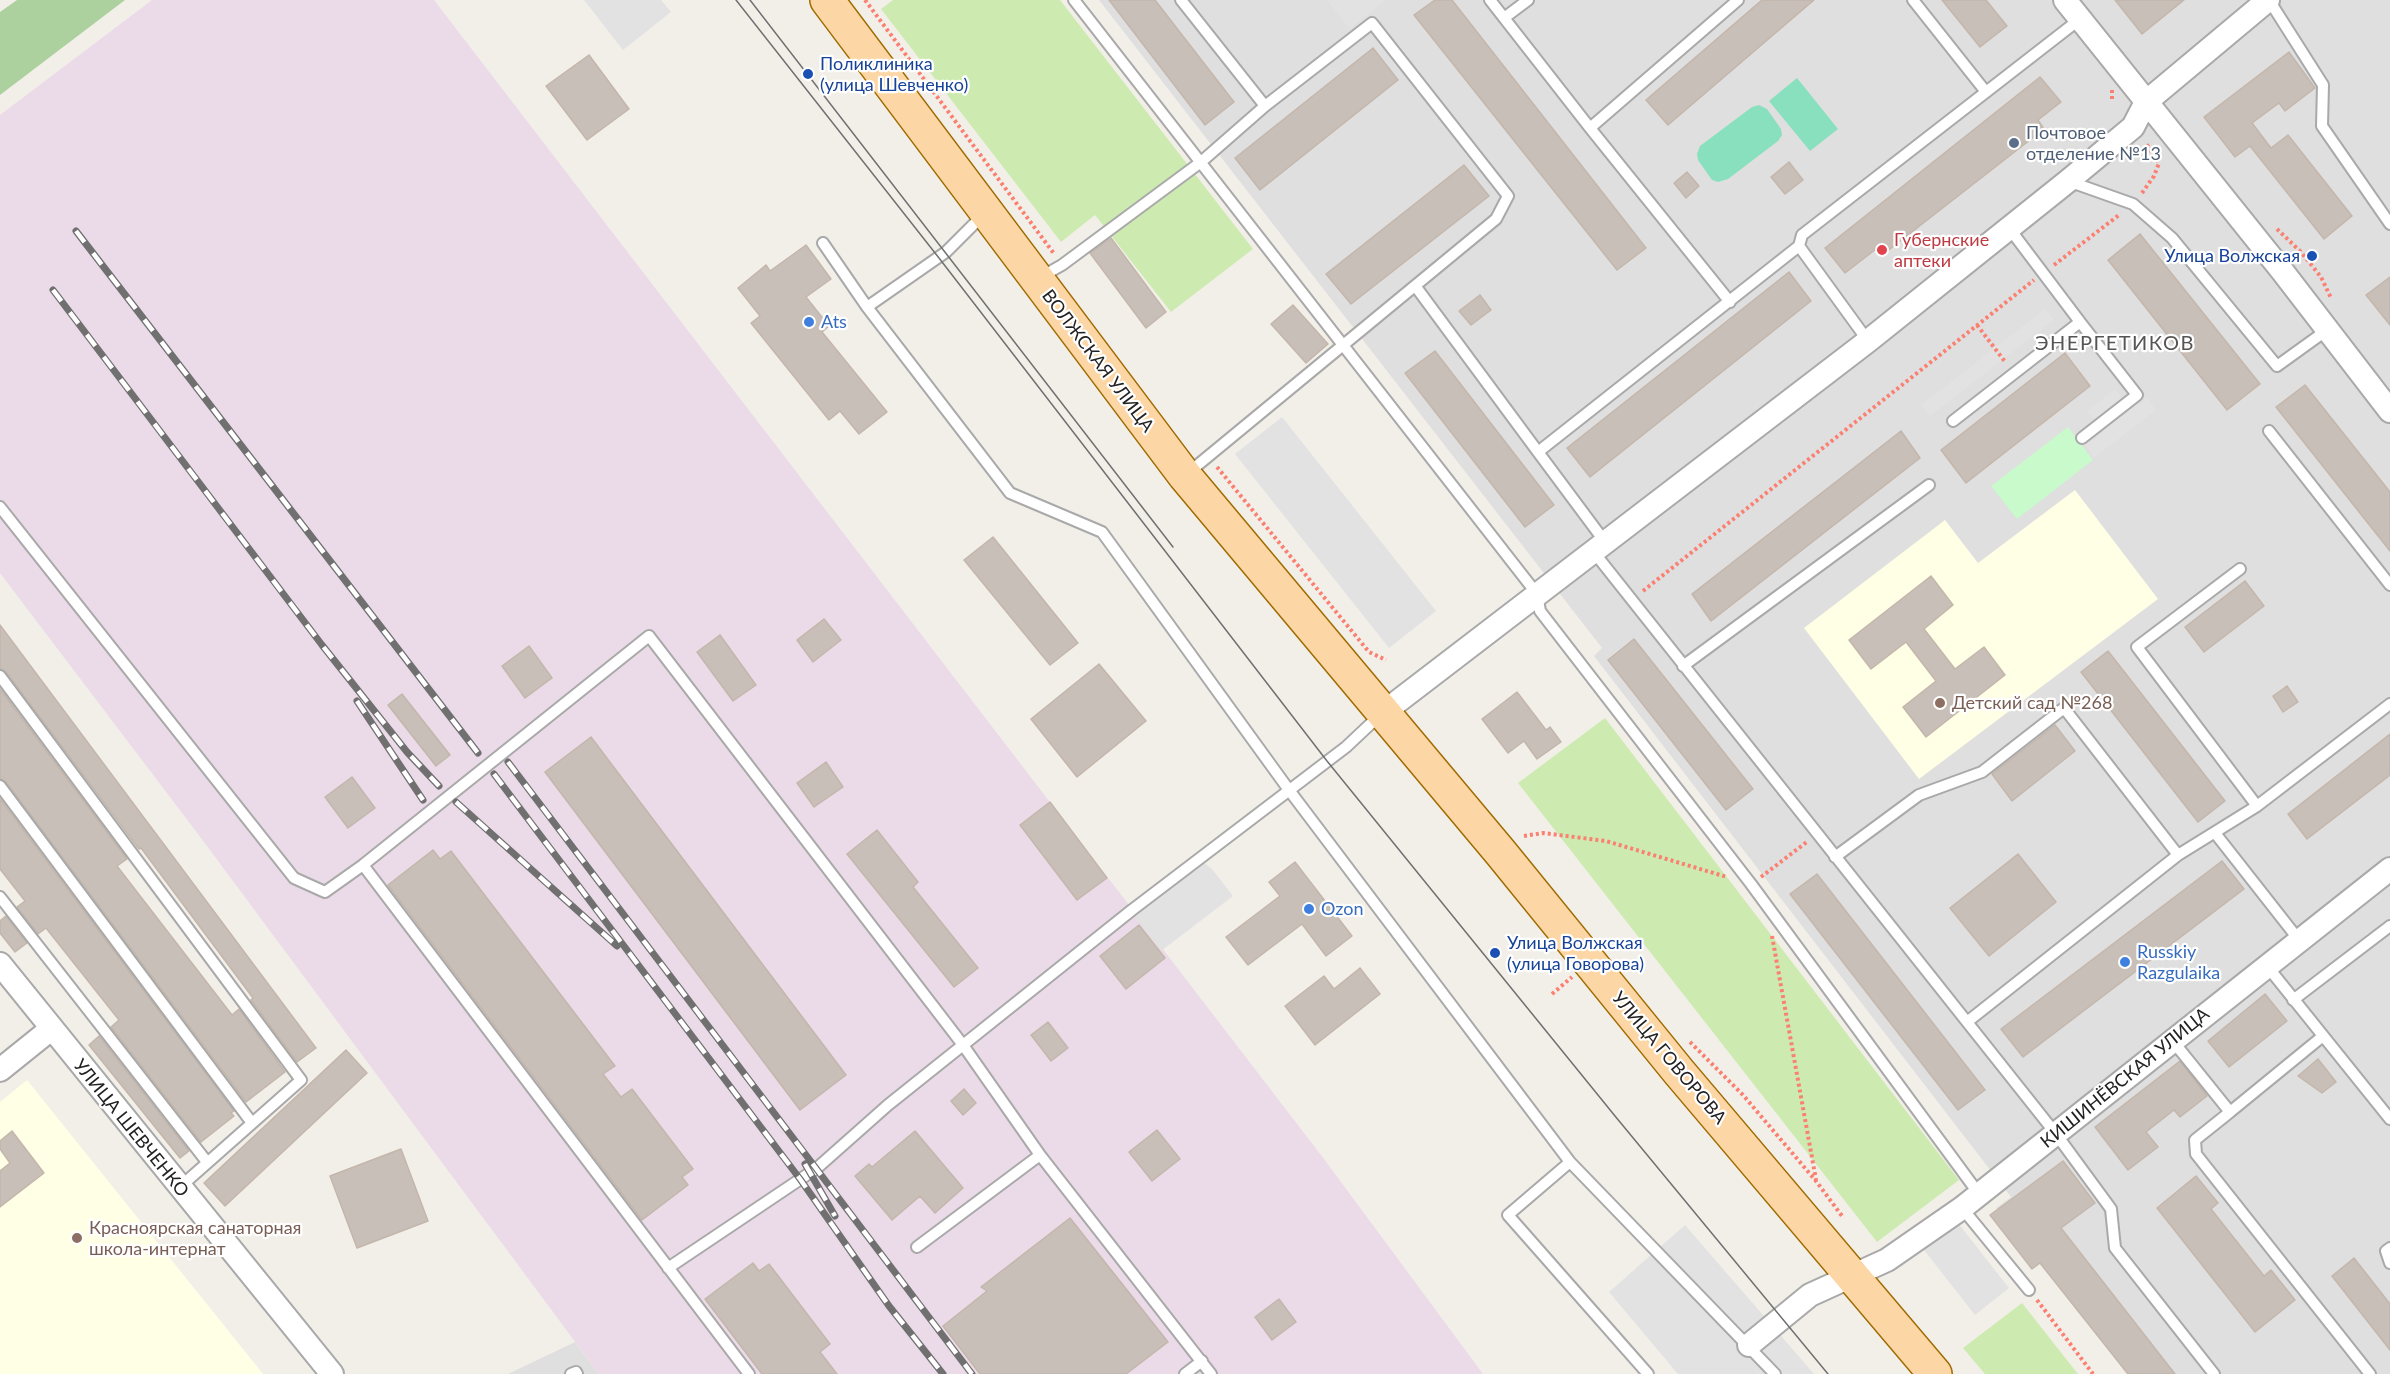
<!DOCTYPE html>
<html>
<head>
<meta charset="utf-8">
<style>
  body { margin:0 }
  canvas { display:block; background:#f2efe9 }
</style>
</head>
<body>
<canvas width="2390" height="1374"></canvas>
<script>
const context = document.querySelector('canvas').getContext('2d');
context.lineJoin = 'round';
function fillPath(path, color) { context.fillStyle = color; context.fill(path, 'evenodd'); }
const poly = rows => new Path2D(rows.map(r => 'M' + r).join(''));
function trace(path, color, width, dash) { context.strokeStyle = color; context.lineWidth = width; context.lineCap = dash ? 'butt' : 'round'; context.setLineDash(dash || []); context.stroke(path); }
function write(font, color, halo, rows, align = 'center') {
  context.font = font + ' Lato,sans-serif'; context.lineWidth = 4.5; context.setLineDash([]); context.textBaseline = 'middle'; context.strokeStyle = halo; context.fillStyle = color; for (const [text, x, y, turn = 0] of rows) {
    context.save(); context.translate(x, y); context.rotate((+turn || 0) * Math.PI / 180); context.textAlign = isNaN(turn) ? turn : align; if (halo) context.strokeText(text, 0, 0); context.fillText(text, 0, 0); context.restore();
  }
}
fillPath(poly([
  [1099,0,2390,0,2390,1374,2127,1374,1996,1208,2011,1197,1594,656,1602,648],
  [575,1342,599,1374,508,1374]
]), '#e0dfdf');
fillPath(poly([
  [152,0,434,0,1324,1159,1483,1374,599,1374,201,838,0,573,0,115]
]), '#ebdbe8');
fillPath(poly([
  [2075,490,2158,599,1919,779,1804,628,1945,520,1978,563],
  [27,1080,263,1374,0,1374,0,1102]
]), '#ffffe5');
fillPath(poly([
  [893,0,1060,0,1253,249,1171,312,1095,215,1061,242,881,9],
  [1605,718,1959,1180,1877,1242,1518,783],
  [2022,1303,2078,1374,1985,1374,1963,1348]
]), '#cdebb0');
fillPath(poly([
  [17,0,125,0,0,95,0,12]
]), '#add19e');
fillPath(poly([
  [2068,427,2093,460,2017,519,1991,486]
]), '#c8facc');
fillPath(poly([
  [1797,78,1838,129,1810,151,1769,101],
  [1759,105,1767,109,1781,129,1782,135,1778,141,1728,179,1718,182,1712,180,1698,160,1697,154,1700,146,1752,107]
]), '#88e0be');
fillPath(poly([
  [584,0,661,0,671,12,623,50],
  [1327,0,1386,0,1349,29],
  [2045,309,2054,320,1930,416,1921,405],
  [2115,389,2124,400,2096,422,2087,411],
  [2147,397,2156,410,2094,458,2085,445],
  [1282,417,1436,611,1389,648,1235,454],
  [1203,862,1212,869,1233,896,1161,951,1134,916],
  [1958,1223,2009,1288,1975,1315,1924,1250],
  [1685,1225,1814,1374,1678,1374,1609,1292]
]), '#e2e2e2');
const building = poly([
  [1109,0,1155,0,1234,102,1205,125,1109,0],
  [1435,0,1452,0,1646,248,1617,270,1414,15,1435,0],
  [1762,0,1814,0,1668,125,1646,100,1762,0],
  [1942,0,1986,0,2007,26,1980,47,1942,0],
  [2115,0,2184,0,2142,34,2115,0],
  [1373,48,1398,80,1260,190,1235,158,1373,48],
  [2289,52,2315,88,2285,111,2279,103,2252,123,2271,148,2288,135,2352,216,2324,239,2250,146,2235,157,2204,117,2289,52],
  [589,55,629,109,587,140,546,86,589,55],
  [2040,77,2061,102,2038,120,2044,129,1881,256,1876,249,1845,273,1825,248,2040,77],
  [1789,162,1803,180,1785,194,1771,177,1789,162],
  [1464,165,1489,196,1351,304,1326,274,1464,165],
  [1687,172,1699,186,1686,198,1674,183,1687,172],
  [2140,234,2260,384,2227,410,2108,260,2140,234],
  [1111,238,1166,312,1146,328,1090,253,1111,238],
  [806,245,831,279,806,297,829,326,822,332,887,412,859,434,840,411,829,420,751,323,760,316,738,288,766,265,770,271,806,245],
  [1789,272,1811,301,1590,477,1567,448,1789,272],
  [2390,277,2390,325,2366,295,2390,277],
  [1480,295,1491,310,1471,325,1459,311,1480,295],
  [1293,305,1328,344,1306,363,1271,324,1293,305],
  [1435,351,1554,505,1525,527,1405,373,1435,351],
  [2065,353,2090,386,1966,483,1941,450,2065,353],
  [2305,385,2390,492,2390,551,2276,407,2305,385],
  [1901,431,1920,458,1711,621,1692,594,1901,431],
  [993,537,1078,643,1050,665,964,560,993,537],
  [1931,576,1953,605,1924,629,1955,669,1984,647,2005,675,1926,737,1903,707,1936,681,1906,642,1871,669,1849,640,1931,576],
  [2245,581,2264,606,2204,652,2185,627,2245,581],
  [824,619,841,640,813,662,797,640,824,619],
  [0,625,316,1048,297,1062,251,1000,253,998,141,848,139,849,6,672,0,669,0,625],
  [720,635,756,685,733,701,697,652,720,635],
  [1634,639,1753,789,1726,810,1608,660,1634,639],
  [529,646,552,678,525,698,502,666,529,646],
  [2108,651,2225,801,2198,822,2081,672,2108,651],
  [1099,664,1146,721,1077,777,1031,719,1099,664],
  [2287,686,2298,702,2283,712,2273,696,2287,686],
  [0,689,127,859,117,866,232,1015,239,1009,285,1072,246,1102,6,782,0,779,0,689],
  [1517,692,1546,730,1550,727,1561,742,1537,759,1524,741,1508,753,1482,719,1517,692],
  [402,694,450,755,436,766,388,705,402,694],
  [2055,725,2075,751,2012,801,1992,774,2055,725],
  [2390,734,2390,775,2307,839,2288,814,2390,734],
  [591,737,846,1075,800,1110,545,772,591,737],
  [826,762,843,787,814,807,797,783,826,762],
  [352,777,375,808,348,828,325,797,352,777],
  [0,799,234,1111,231,1113,234,1116,201,1142,111,1027,119,1020,46,928,38,934,17,907,25,901,0,869,0,799],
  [1050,802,1107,878,1077,900,1020,825,1050,802],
  [877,830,918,882,913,887,978,968,954,987,847,854,877,830],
  [433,850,440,859,451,851,615,1066,603,1074,621,1097,632,1089,693,1169,682,1177,688,1185,642,1220,388,885,433,850],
  [2018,854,2056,902,1989,956,1950,908,2018,854],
  [2222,861,2244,889,2023,1057,2001,1029,2222,861],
  [1295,862,1352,936,1326,956,1302,924,1248,965,1226,937,1280,896,1269,882,1295,862],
  [1817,874,1985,1090,1958,1110,1790,894,1817,874],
  [6,916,27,943,15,952,0,933,0,921,6,916],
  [1139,925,1165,958,1126,989,1100,956,1139,925],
  [1360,968,1380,994,1315,1045,1285,1006,1324,976,1334,989,1360,968],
  [2265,994,2287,1021,2229,1067,2208,1041,2265,994],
  [1048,1022,1068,1048,1051,1061,1031,1035,1048,1022],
  [99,1036,189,1151,180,1158,89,1045,99,1036],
  [346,1050,367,1073,225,1206,204,1183,346,1050],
  [2318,1059,2336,1082,2322,1093,2298,1076,2318,1059],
  [2180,1061,2207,1096,2180,1117,2174,1110,2146,1132,2158,1147,2128,1170,2095,1127,2180,1061],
  [964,1089,976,1103,963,1115,951,1101,964,1089],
  [1157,1130,1180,1159,1152,1181,1129,1152,1157,1130],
  [12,1131,44,1173,0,1207,0,1171,10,1163,0,1149,0,1141,12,1131],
  [915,1131,963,1188,935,1213,920,1196,892,1220,855,1176,869,1164,872,1167,915,1131],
  [401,1149,428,1221,357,1248,330,1176,401,1149],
  [2063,1161,2095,1203,2061,1228,2175,1374,2128,1374,2040,1263,2032,1269,1990,1215,2063,1161],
  [2196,1176,2218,1203,2211,1209,2264,1276,2271,1270,2295,1300,2255,1332,2157,1208,2196,1176],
  [1070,1218,1168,1342,1126,1374,980,1374,943,1326,987,1291,981,1287,1070,1218],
  [2354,1258,2390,1304,2390,1350,2332,1276,2354,1258],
  [753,1263,759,1271,769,1264,830,1344,820,1352,837,1374,762,1374,705,1299,753,1263],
  [1279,1299,1296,1322,1272,1340,1255,1317,1279,1299]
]);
fillPath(building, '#c7bfb8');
trace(building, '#c4b6ab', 1.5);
const lane = poly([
  [1074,0,1537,594,1540,611,1751,884,1979,1194],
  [1181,0,1265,106],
  [1490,0,1590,128,1730,302],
  [1913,0,1986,92],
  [2269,0,2323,85,2322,126,2390,224],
  [1504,18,1528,0],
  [1590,128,1738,0],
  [2068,181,2133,204,2172,238,2277,366,2327,330],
  [823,243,867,307,1010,493,1102,532,1289,790,1570,1162,1775,1374],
  [1799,246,1868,341],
  [1039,278,1062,265,1201,162,1265,106,1372,23,1508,196,1496,219,1188,473],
  [1416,287,1538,452],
  [867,307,946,252,985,213],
  [2080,322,2137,395,2082,438],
  [1953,421,2080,322,2009,228],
  [2269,431,2390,585],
  [0,507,294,878,325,892,363,865,649,636,963,1045,1040,1155,1211,1374],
  [1605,542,1538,452,1799,246,1802,235,2080,19],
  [1593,551,2056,1134,2111,1209,2115,1248,2214,1374],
  [2240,569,2137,647,2257,806],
  [1683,666,1929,485],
  [0,676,301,1080,180,1187],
  [0,786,252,1123],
  [2215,833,2299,940],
  [1835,857,1919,795,1982,772,2064,708,2178,855],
  [363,865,749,1374],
  [0,897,207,1162],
  [2267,966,2390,1119],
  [2293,1000,2390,926],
  [1967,1022,2178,855,2257,806,2390,704],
  [2172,1040,2230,1112,2195,1140,2196,1154,2370,1374],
  [2230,1112,2323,1036],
  [1570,1162,1508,1215,1648,1374],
  [1962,1208,2029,1290],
  [917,1247,1040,1155],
  [2390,1248,2386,1251,2390,1263],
  [668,1268,817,1168,888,1105,1132,910,1346,747,1380,715],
  [571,1374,576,1372,577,1374],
  [1185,1374,1202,1361]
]);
const street = poly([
  [2065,0,2283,272,2390,411],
  [1384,712,1868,341,2068,181,2133,127,2146,102,2268,0],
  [0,964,332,1374],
  [0,1070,51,1029],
  [1749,1345,1810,1295,1887,1260,1962,1208,2390,869]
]);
const primary = poly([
  [827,0,1185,476,1501,853,1679,1072,1935,1374]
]);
trace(lane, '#a9a9a9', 14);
trace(street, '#a9a9a9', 26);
trace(primary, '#a06b00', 36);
trace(poly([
  [865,0,1055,255],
  [2112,90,2112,101],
  [2142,193,2154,176,2159,163,2145,142],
  [2277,229,2301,252,2321,277,2331,298],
  [2054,265,2119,215],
  [1977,325,2006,363],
  [1217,467,1369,652,1386,660],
  [1643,591,2034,280],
  [1524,836,1543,833,1606,841,1727,877],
  [1761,877,1808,841],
  [1772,936,1816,1180],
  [1552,994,1572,977],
  [1690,1042,1743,1095,1816,1181,1842,1216],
  [2037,1300,2093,1374]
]), '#fa8072', 4, [3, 3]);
trace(lane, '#fff', 10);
trace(street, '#fff', 22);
trace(primary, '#fcd6a4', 33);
trace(poly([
  [736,0,939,258,1327,761,1615,1116,1828,1374],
  [750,0,1173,547]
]), '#707070', 1.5);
const rail = poly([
  [76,231,478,753],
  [53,290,322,645,407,752,439,786],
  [357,701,423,800],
  [508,762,972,1374],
  [494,774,800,1179,889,1306,943,1374],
  [456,802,617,946],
  [805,1164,835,1216]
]);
trace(rail, '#707070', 7);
trace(rail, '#fff', 4.5, [14]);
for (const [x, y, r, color] of [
  [808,74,6,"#1a4fb4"],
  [2014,143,6,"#5c6f8a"],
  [1882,250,6,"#e0444e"],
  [2312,256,6,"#1a4fb4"],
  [809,322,6,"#3f7fe0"],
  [1940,703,6,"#8d6e63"],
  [1309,909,6,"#3f7fe0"],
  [1495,953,6,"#1a4fb4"],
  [2125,962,6,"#3f7fe0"],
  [77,1238,6,"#8d6e63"]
]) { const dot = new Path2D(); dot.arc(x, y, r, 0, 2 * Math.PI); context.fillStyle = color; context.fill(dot); trace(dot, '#fff', 2); }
write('18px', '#164399', '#fff', [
  ["Поликлиника",820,64],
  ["(улица Шевченко)",820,85],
  ["Улица Волжская",2300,256,"right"],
  ["Улица Волжская",1507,943],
  ["(улица Говорова)",1507,964]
], 'left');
write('18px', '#4e5e75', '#fff', [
  ["Почтовое",2026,133],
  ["отделение №13",2026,154]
], 'left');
write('18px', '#be3a42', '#fff', [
  ["Губернские",1894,240],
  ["аптеки",1894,261]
], 'left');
write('18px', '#366cbe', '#fff', [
  ["Ats",821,322],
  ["Ozon",1321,909],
  ["Russkiy",2137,952],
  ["Razgulaika",2137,973]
], 'left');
write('18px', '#222', '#fff', [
  ["ВОЛЖСКАЯ УЛИЦА",1098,361,53],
  ["УЛИЦА ГОВОРОВА",1669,1058,50],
  ["КИШИНЁВСКАЯ УЛИЦА",2125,1078,-39],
  ["УЛИЦА ШЕВЧЕНКО",131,1128,51]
]);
write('18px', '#785e54', '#fff', [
  ["Детский сад №268",1952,703],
  ["Красноярская санаторная",89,1228],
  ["школа-интернат",89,1249]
], 'left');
context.letterSpacing = '1.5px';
write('20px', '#555', '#fff', [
  ["ЭНЕРГЕТИКОВ",2115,344]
]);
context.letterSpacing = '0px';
</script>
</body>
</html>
